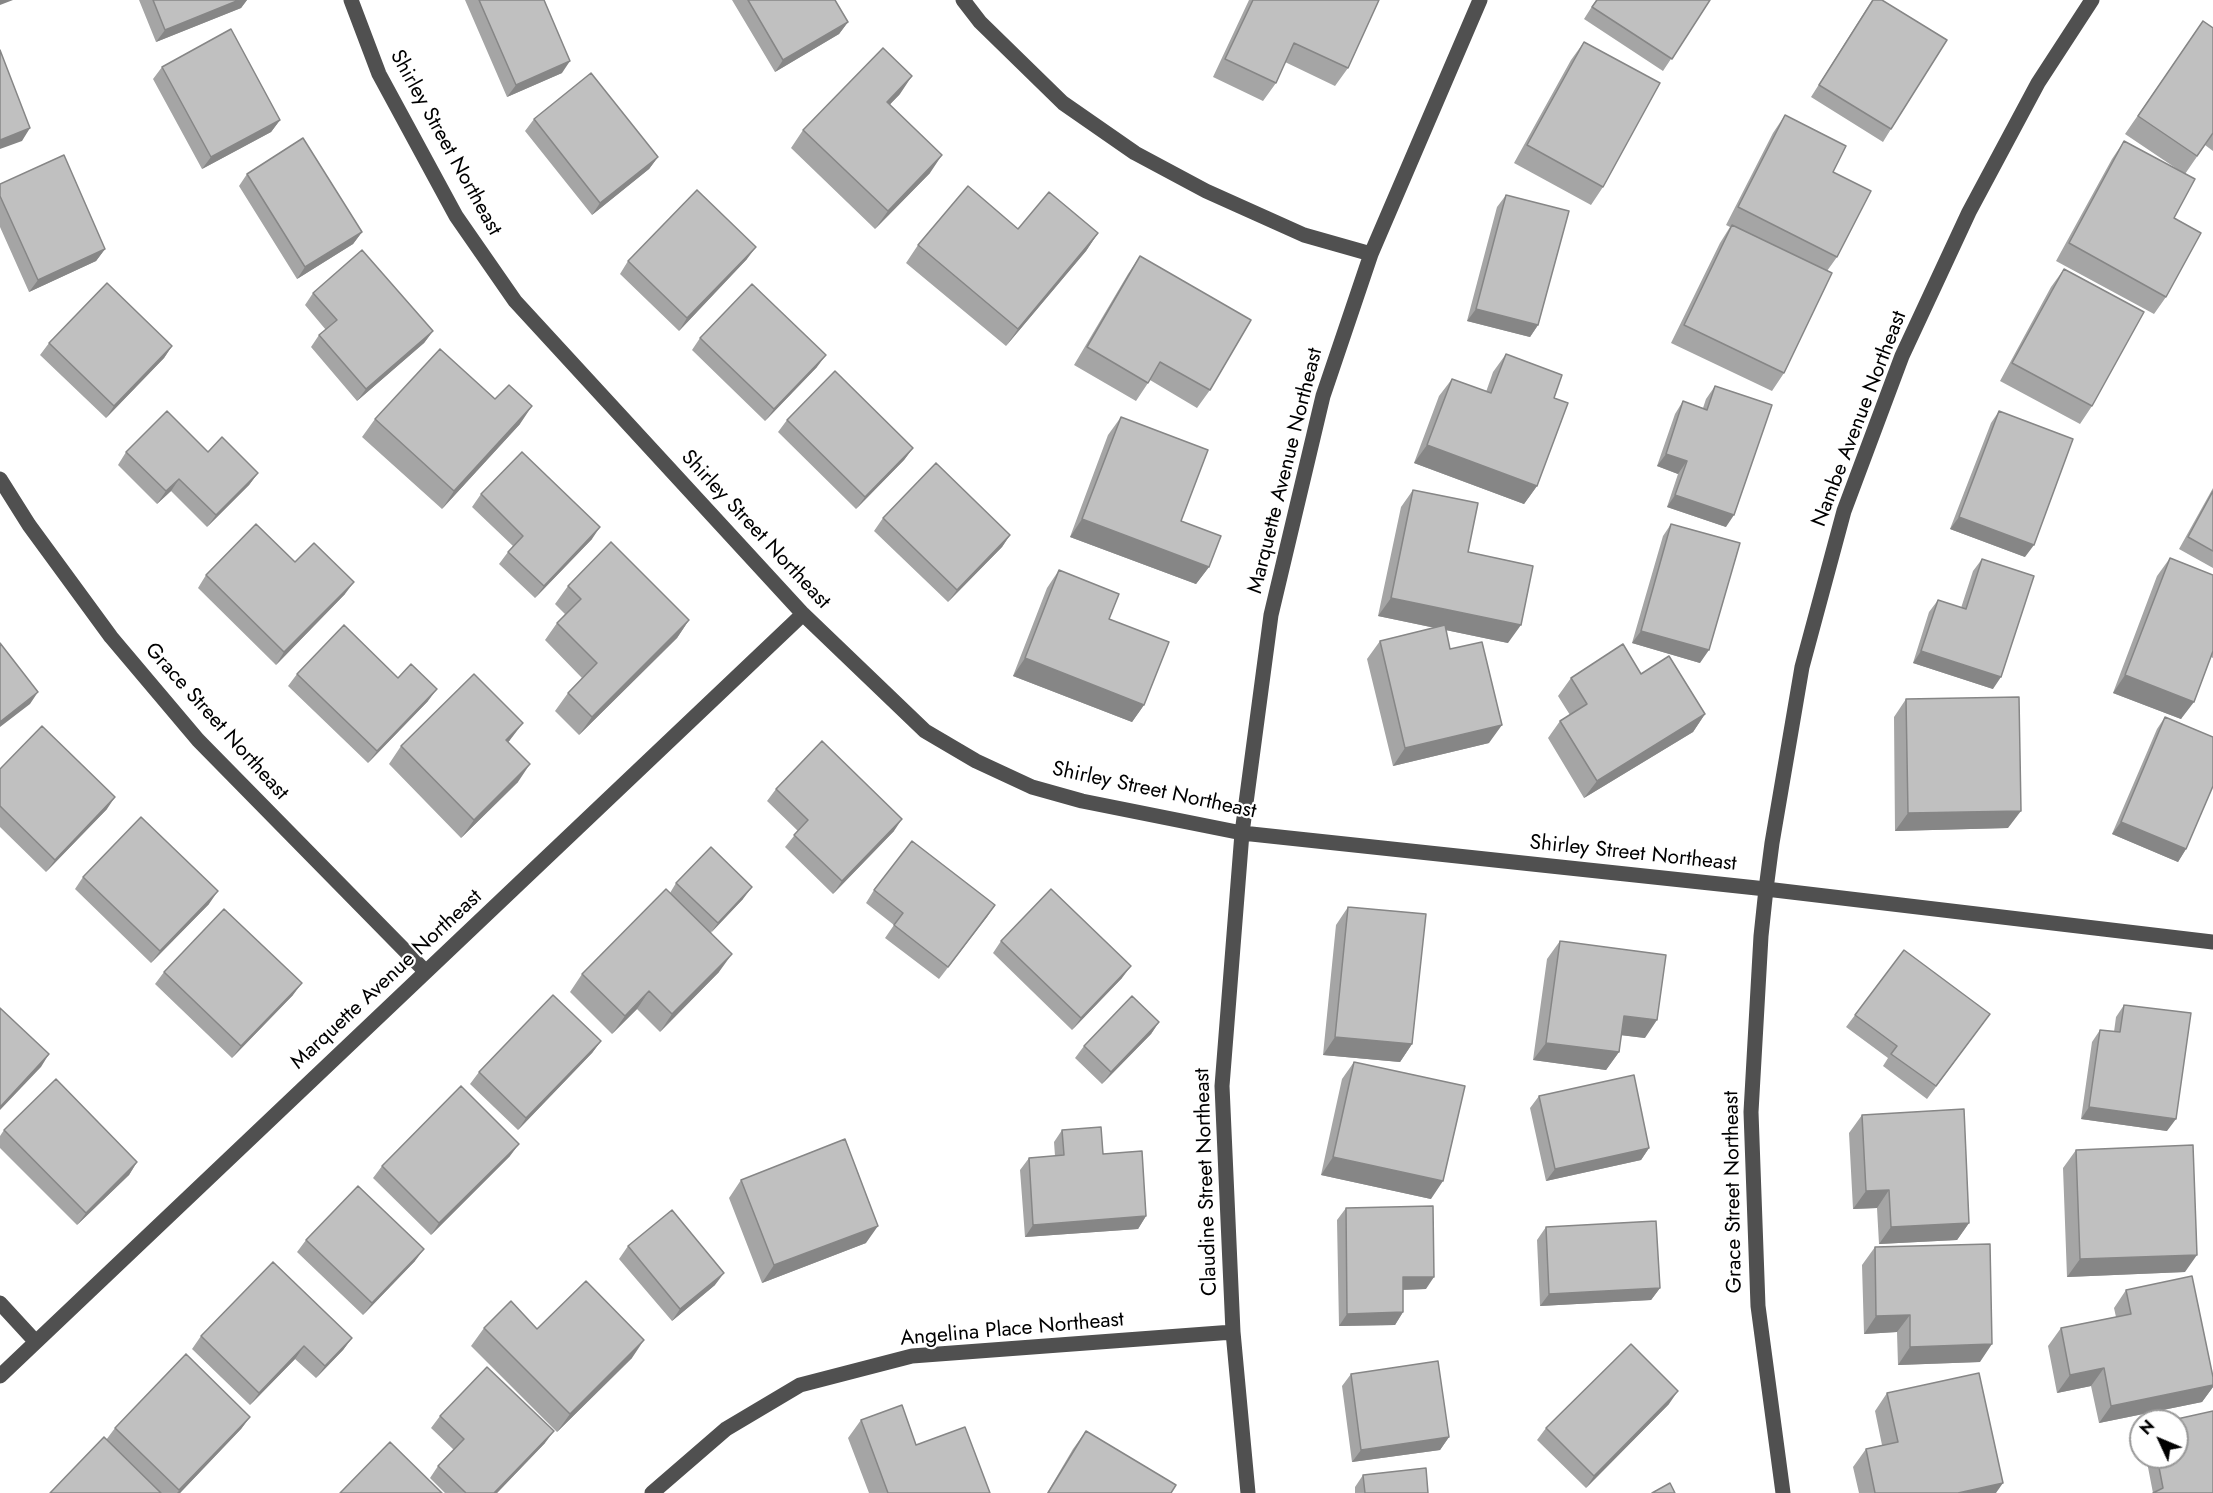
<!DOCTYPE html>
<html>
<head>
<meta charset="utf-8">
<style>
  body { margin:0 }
  #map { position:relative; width:2213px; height:1493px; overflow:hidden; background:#fff; font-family:Jost,sans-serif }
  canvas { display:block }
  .north { position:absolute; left:2129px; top:1409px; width:60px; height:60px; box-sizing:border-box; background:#fff; border:2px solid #999; border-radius:50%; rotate:314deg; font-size:16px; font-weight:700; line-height:24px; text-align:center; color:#000 }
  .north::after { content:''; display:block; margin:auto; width:21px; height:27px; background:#000; clip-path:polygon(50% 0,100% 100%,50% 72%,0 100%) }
</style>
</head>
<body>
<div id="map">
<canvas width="2213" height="1493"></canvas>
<div class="north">N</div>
</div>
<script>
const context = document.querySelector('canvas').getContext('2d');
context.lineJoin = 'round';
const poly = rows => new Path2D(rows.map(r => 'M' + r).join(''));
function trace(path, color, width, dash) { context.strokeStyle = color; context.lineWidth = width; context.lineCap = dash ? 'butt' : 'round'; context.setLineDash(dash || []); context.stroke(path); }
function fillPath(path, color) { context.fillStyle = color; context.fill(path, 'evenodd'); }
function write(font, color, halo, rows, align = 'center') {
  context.font = font + ' Jost,sans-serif'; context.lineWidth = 4.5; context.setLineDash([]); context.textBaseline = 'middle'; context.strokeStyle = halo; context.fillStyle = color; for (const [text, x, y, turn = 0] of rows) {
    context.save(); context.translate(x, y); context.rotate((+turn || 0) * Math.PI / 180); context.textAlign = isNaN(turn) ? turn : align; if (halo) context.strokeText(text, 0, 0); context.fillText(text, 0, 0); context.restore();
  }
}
trace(poly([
  [351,0,379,74,456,216,515,301,803,614,925,731,976,761,1032,787,1082,801,1242,833,1766,889,2213,942],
  [963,0,980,22,1063,103,1135,153,1206,191,1304,235,1371,254],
  [0,479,29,525,111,637,198,740,426,972],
  [0,1303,35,1341],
  [0,1376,803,614],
  [652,1493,726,1429,800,1385,912,1356,1233,1332],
  [1248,1493,1233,1332,1222,1086,1242,833,1271,615,1323,396,1371,254,1480,0],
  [1783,1493,1758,1306,1751,1112,1761,936,1766,889,1772,843,1802,667,1844,511,1902,356,1969,212,2038,83,2092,0]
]), '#505050', 15);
fillPath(poly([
  [139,0,247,0,241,8,156,42],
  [465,0,544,0,562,73,507,97],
  [732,0,835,0,848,22,839,34,775,72],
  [1249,0,1379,0,1348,68,1335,86,1285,62,1276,83,1263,101,1213,77],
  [1596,0,1710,0,1663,71,1584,19],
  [1872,0,1891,129,1883,142,1811,97],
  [2203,21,2213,28,2213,151,2205,145,2185,174,2174,218,2166,297,2154,314,2056,261,2112,159,2124,141,2183,173,2125,134],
  [1584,42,1603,187,1591,205,1514,163,1571,60],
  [162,67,280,120,271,132,202,169,153,79],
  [900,94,890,104,930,173,875,229,791,148,803,130],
  [1785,115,1833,172,1837,257,1827,271,1784,373,1772,391,1671,343,1720,243,1730,227,1726,225,1773,133],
  [534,119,658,157,649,169,592,215,525,131],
  [247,174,362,232,353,244,297,279,239,186],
  [0,184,105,249,96,261,29,292,0,227],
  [1506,195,1538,325,1530,337,1467,321,1497,207],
  [1018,229,1098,233,1086,251,1006,346,906,263,918,245],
  [1140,256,1210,390,1197,408,1150,380,1136,401,1074,365,1128,274],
  [747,259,679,331,620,274,628,261],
  [2064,269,2092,406,2080,424,2000,381,2051,287],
  [313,293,433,331,424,343,357,401,311,347,319,335,326,330,305,305],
  [700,338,817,367,765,421,692,350],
  [49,343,172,346,164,358,106,418,40,355],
  [1506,354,1554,398,1537,486,1524,504,1414,463,1439,396,1452,379,1486,392,1493,372],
  [1715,386,1726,527,1667,507,1678,474,1657,466,1675,414,1683,401,1703,408,1706,399],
  [1999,411,2025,557,1950,529,1991,423],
  [1121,417,1181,521,1209,567,1196,584,1070,537,1108,435],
  [375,419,520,424,442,509,362,437],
  [787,420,913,448,904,460,856,509,778,432],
  [126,452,208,452,258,473,249,485,207,527,171,491,157,504,118,465],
  [2213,488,2213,568,2179,549],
  [1413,490,1468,552,1508,643,1446,630,1450,649,1489,743,1393,766,1367,659,1380,641,1435,628,1378,616,1401,507],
  [481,494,592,539,535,598,499,564,508,552,513,546,472,507],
  [883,518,1010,535,1002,547,948,602,874,531],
  [1671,524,1700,663,1632,643,1663,536],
  [2170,558,2213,575,2213,658,2211,657,2181,719,2113,693,2157,576],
  [1982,559,1993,689,1913,663,1929,612,1938,600,1961,608,1973,571],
  [295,562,345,594,276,665,198,588,206,575],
  [1059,570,1109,619,1144,705,1132,722,1013,676,1047,588],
  [568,586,689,620,677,638,579,735,555,711,568,693,582,678,545,640,557,623,565,614,555,604],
  [297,674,428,701,368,763,288,686],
  [1641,674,1705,714,1693,732,1584,798,1548,738,1560,721,1570,715,1558,696,1571,678],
  [1906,699,2008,828,1895,831,1894,717],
  [2165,717,2186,849,2178,862,2112,834,2157,729],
  [510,740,508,742,518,782,461,838,389,764,401,746],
  [0,769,107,809,46,872,0,827],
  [776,789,894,831,833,894,785,847,798,831,767,801],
  [83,877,209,904,151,963,75,889],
  [676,883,743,899,710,933,719,972,660,1032,637,1009,612,1034,570,992,582,974,670,893],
  [874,890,995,905,939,979,885,938,894,925,866,903],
  [1348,907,1412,1044,1400,1062,1323,1055,1336,925],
  [1001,941,1122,978,1072,1030,993,953],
  [1560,941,1645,1038,1621,1035,1619,1052,1606,1070,1533,1060,1547,959],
  [164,972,293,995,232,1058,155,984],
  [2124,1005,2167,1131,2081,1119,2092,1042,2100,1030,2114,1032,2116,1017],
  [1990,1014,1927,1099,1883,1066,1888,1058,1846,1027,1855,1015],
  [1159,1022,1151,1034,1102,1084,1075,1058,1084,1046],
  [601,1041,592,1053,518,1130,470,1084,479,1072],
  [1354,1062,1431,1199,1321,1175,1342,1079],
  [1539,1096,1649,1148,1641,1160,1546,1181,1530,1108],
  [1862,1115,1969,1223,1957,1240,1879,1244,1877,1208,1853,1209,1849,1133],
  [4,1130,137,1162,129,1175,77,1225,0,1148,0,1136],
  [1062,1130,1103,1154,1146,1216,1138,1229,1025,1237,1020,1170,1029,1158,1055,1156,1054,1142],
  [2076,1150,2185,1272,2067,1277,2063,1168],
  [510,1156,431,1235,373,1178,382,1166],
  [741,1180,866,1243,762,1283,729,1198],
  [1346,1208,1426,1289,1403,1290,1403,1312,1395,1325,1339,1326,1337,1220],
  [1546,1227,1660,1288,1651,1300,1540,1306,1537,1240],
  [306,1240,415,1261,363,1315,297,1252],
  [628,1246,715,1285,672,1321,619,1259],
  [1875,1247,1980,1362,1898,1365,1897,1332,1864,1334,1862,1265],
  [2126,1290,2213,1377,2213,1387,2202,1402,2099,1423,2091,1386,2057,1393,2048,1346,2061,1328,2116,1317,2114,1308],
  [484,1328,537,1329,632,1358,557,1432,471,1346],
  [201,1336,352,1338,343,1350,316,1378,295,1359,250,1405,192,1349],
  [1351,1374,1449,1437,1440,1450,1352,1462,1342,1386],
  [1887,1393,1996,1493,1859,1493,1853,1467,1866,1449,1882,1445,1875,1411],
  [1669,1404,1586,1488,1537,1440,1546,1428],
  [440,1416,545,1443,497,1493,445,1493,430,1478,438,1466,454,1450,431,1428],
  [250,1417,241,1429,180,1493,50,1493,106,1440,115,1428],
  [861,1420,916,1445,990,1493,869,1493,848,1438],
  [1086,1431,1171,1493,1047,1493,1073,1449],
  [2146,1457,2177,1457,2213,1493,2153,1493],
  [1363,1475,1428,1493,1355,1493,1355,1487]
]), '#a5a5a5');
fillPath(poly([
  [0,0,13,0,0,5],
  [239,0,247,0,241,8,156,42,165,30],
  [848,22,839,34,775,72,783,60],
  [570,61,562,73,507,97,516,85],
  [912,76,900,94,875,120,887,102],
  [280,120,271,132,202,169,211,157],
  [30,128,22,141,0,149,0,140],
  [942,155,930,173,875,229,888,211],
  [658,157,649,169,592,215,600,203],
  [362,232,353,244,297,279,305,267],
  [1098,233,1086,251,1006,346,1018,329],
  [756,247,747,259,679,331,687,318],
  [105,249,96,261,29,292,38,280],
  [1476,309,1538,325,1530,337,1467,321],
  [433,331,424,343,357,401,366,389],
  [172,346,164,358,106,418,114,406],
  [826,355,817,367,765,421,774,409],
  [532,406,520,424,442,509,454,491],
  [1427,445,1537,486,1524,504,1414,463],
  [913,448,904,460,856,509,865,497],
  [1666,454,1687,461,1678,474,1657,466],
  [258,473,249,485,207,527,216,515],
  [179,479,171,491,157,504,166,491],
  [1675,495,1734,515,1726,527,1667,507],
  [1959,517,2034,545,2025,557,1950,529],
  [1082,519,1209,567,1196,584,1070,537],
  [600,527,592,539,535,598,544,586],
  [1010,535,1002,547,948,602,957,590],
  [354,582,345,594,276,665,284,652],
  [1391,598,1521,625,1508,643,1378,616],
  [689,620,677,638,579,735,592,717],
  [1641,631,1709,650,1700,663,1632,643],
  [1921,651,2001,677,1993,689,1913,663],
  [1025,658,1144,705,1132,722,1013,676],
  [2125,675,2194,702,2181,719,2113,693],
  [437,689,428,701,368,763,377,751],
  [38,692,30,704,0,727,0,722],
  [1705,714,1693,732,1584,798,1597,781],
  [523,723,510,740,494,758,506,740],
  [1502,725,1489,743,1393,766,1405,748],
  [530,764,518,782,461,838,474,820],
  [115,797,107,809,46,872,55,860],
  [2021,811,2008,828,1895,831,1908,813],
  [902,819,894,831,833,894,842,881],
  [2121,822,2186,849,2178,862,2112,834],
  [752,887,743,899,709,935,718,923],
  [218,891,209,904,151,963,160,951],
  [995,905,987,917,939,979,948,967],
  [732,954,719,972,660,1032,672,1014],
  [1131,966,1122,978,1072,1030,1081,1018],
  [302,983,293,995,232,1058,241,1046],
  [649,991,637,1009,612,1034,625,1016],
  [1624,1016,1657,1020,1645,1038,1611,1034],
  [1159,1022,1151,1034,1102,1084,1111,1072],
  [1335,1037,1412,1044,1400,1062,1323,1055],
  [601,1041,592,1053,518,1130,526,1118],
  [1546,1043,1619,1052,1606,1070,1533,1060],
  [49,1054,41,1067,0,1110,0,1107],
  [2089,1107,2176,1119,2167,1131,2081,1119],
  [519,1144,510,1156,431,1235,439,1223],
  [1649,1148,1641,1160,1546,1181,1555,1169],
  [1333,1157,1443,1181,1431,1199,1321,1175],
  [137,1162,129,1175,77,1225,86,1213],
  [1889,1190,1877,1208,1853,1209,1866,1191],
  [1146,1216,1138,1229,1025,1237,1033,1225],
  [1969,1223,1957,1240,1879,1244,1891,1227],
  [878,1226,866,1243,762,1283,774,1265],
  [424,1249,415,1261,363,1315,372,1303],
  [2197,1255,2185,1272,2067,1277,2080,1259],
  [724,1273,715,1285,672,1321,680,1309],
  [1403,1277,1434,1277,1426,1289,1394,1290],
  [1660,1288,1651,1300,1540,1306,1549,1294],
  [1403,1312,1395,1325,1339,1326,1347,1314],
  [1910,1315,1897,1332,1864,1334,1876,1316],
  [352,1338,343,1350,316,1378,325,1366],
  [644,1340,632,1358,557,1432,570,1414],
  [1992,1344,1980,1362,1898,1365,1910,1347],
  [304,1346,295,1359,250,1405,259,1393],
  [2104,1368,2091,1386,2057,1393,2070,1375],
  [2213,1385,2213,1387,2202,1402,2099,1423,2111,1406],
  [1678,1391,1669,1404,1586,1488,1594,1476],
  [250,1417,241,1429,180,1493,177,1493],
  [554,1431,545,1443,497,1493,494,1493],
  [1449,1437,1440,1450,1352,1462,1361,1450],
  [2003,1483,1996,1493,1958,1493]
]), '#868686');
const building = poly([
  [153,0,239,0,165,30,153,0],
  [479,0,544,0,570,61,516,85,479,0],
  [748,0,835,0,848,22,783,60,748,0],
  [1253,0,1379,0,1348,68,1294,43,1276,83,1225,59,1253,0],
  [1597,0,1710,0,1672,59,1592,7,1597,0],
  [1873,0,1882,0,1947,40,1891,129,1819,85,1873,0],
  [2203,21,2213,28,2213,133,2197,156,2138,116,2203,21],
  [231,29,280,120,211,157,162,67,231,29],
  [1584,42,1660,83,1603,187,1527,145,1584,42],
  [883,48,912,76,887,102,942,155,888,211,803,130,883,48],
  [0,50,30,128,0,140,0,50],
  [591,73,658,157,600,203,534,119,591,73],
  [1785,115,1846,146,1833,172,1871,191,1837,257,1738,207,1785,115],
  [303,138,362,232,305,267,247,174,303,138],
  [2124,141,2195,179,2174,218,2201,233,2166,297,2069,243,2124,141],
  [64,155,105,249,38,280,0,196,0,184,64,155],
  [968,186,1018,229,1049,192,1098,233,1018,329,918,245,968,186],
  [697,190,756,247,687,318,628,261,697,190],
  [1506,195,1569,211,1538,325,1476,309,1506,195],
  [1732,225,1832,273,1784,373,1684,325,1732,225],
  [362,250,433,331,366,389,319,335,337,320,313,293,362,250],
  [1140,256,1251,320,1210,390,1160,362,1148,383,1087,347,1140,256],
  [2064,269,2144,312,2092,406,2012,363,2064,269],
  [107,283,172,346,114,406,49,343,107,283],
  [752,284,826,355,774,409,700,338,752,284],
  [440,349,495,399,509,385,532,406,454,491,375,419,440,349],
  [1506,354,1562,375,1554,398,1568,403,1537,486,1427,445,1452,379,1491,393,1506,354],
  [835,371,913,448,865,497,787,420,835,371],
  [1715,386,1772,405,1734,515,1675,495,1687,461,1666,454,1683,401,1707,410,1715,386],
  [167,411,208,452,222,437,258,473,216,515,179,479,166,491,126,452,167,411],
  [1999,411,2073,439,2034,545,1959,517,1999,411],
  [1121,417,1208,450,1181,521,1221,536,1209,567,1082,519,1121,417],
  [522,452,600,527,544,586,508,552,523,536,481,494,522,452],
  [936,463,1010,535,957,590,883,518,936,463],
  [1413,490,1478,503,1468,552,1533,566,1521,625,1391,598,1413,490],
  [2213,491,2213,551,2188,537,2213,491],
  [256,524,295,562,314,543,354,582,284,652,206,575,256,524],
  [1671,524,1740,543,1709,650,1641,631,1671,524],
  [611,542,689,620,592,717,568,693,597,663,557,623,581,599,568,586,611,542],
  [2170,558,2213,575,2213,651,2194,702,2125,675,2170,558],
  [1982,559,2034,576,2001,677,1921,651,1938,600,1966,609,1982,559],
  [1059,570,1119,594,1109,619,1169,642,1144,705,1025,658,1059,570],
  [344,625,398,678,411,664,437,689,377,751,297,674,344,625],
  [1445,625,1450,649,1482,642,1502,725,1405,748,1380,641,1445,625],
  [0,643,38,692,0,722,0,643],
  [1623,644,1641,674,1669,656,1705,714,1597,781,1560,721,1587,704,1571,678,1623,644],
  [474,674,523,723,506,740,530,764,474,820,401,746,474,674],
  [2019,697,2021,811,1908,813,1906,699,2019,697],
  [2165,717,2213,737,2213,786,2186,849,2121,822,2165,717],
  [42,726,115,797,55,860,0,806,0,769,42,726],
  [822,741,902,819,842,881,794,835,808,820,776,789,822,741],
  [141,817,218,891,160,951,83,877,141,817],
  [912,841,995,905,948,967,894,925,903,913,874,890,912,841],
  [711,847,752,887,718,923,676,883,711,847],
  [666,889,732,954,672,1014,649,991,625,1016,582,974,666,889],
  [1051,889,1131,966,1081,1018,1001,941,1051,889],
  [1348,907,1426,914,1412,1044,1335,1037,1348,907],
  [224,909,302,983,241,1046,164,972,224,909],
  [1560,941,1666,955,1657,1020,1624,1016,1619,1052,1546,1043,1560,941],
  [1904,950,1990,1014,1936,1086,1891,1054,1897,1046,1855,1015,1904,950],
  [553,995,601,1041,526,1118,479,1072,553,995],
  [1132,996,1159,1022,1111,1072,1084,1046,1132,996],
  [2124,1005,2191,1013,2176,1119,2089,1107,2100,1030,2120,1032,2124,1005],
  [0,1008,49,1054,0,1107,0,1008],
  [1354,1062,1465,1086,1443,1181,1333,1157,1354,1062],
  [1634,1075,1649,1148,1555,1169,1539,1096,1634,1075],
  [56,1079,137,1162,86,1213,4,1130,56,1079],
  [461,1086,519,1144,439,1223,382,1166,461,1086],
  [1964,1109,1969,1223,1891,1227,1889,1190,1866,1191,1862,1115,1964,1109],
  [1101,1127,1103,1154,1142,1151,1146,1216,1033,1225,1029,1158,1064,1155,1062,1130,1101,1127],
  [845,1139,878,1226,774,1265,741,1180,845,1139],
  [2193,1145,2197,1255,2080,1259,2076,1150,2193,1145],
  [358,1186,424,1249,372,1303,306,1240,358,1186],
  [1433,1206,1434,1277,1403,1277,1403,1312,1347,1314,1346,1208,1433,1206],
  [672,1210,724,1273,680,1309,628,1246,672,1210],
  [1656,1221,1660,1288,1549,1294,1546,1227,1656,1221],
  [1990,1244,1992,1344,1910,1347,1910,1315,1876,1316,1875,1247,1990,1244],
  [273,1262,352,1338,325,1366,304,1346,259,1393,201,1336,273,1262],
  [2192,1276,2213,1377,2213,1385,2111,1406,2104,1368,2070,1375,2061,1328,2131,1314,2126,1290,2192,1276],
  [586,1281,644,1340,570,1414,484,1328,511,1301,537,1329,586,1281],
  [1631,1344,1678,1391,1594,1476,1546,1428,1631,1344],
  [186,1354,250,1417,179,1490,115,1428,186,1354],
  [1438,1361,1449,1437,1361,1450,1351,1374,1438,1361],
  [487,1367,554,1431,494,1493,466,1493,438,1466,464,1439,440,1416,487,1367],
  [1979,1373,2003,1483,1958,1493,1875,1493,1866,1449,1898,1442,1887,1393,1979,1373],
  [902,1405,916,1445,965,1427,990,1493,888,1493,861,1420,902,1405],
  [2213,1411,2213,1493,2153,1493,2163,1488,2157,1457,2177,1457,2177,1421,2168,1421,2213,1411],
  [1086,1431,1176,1485,1171,1493,1048,1493,1086,1431],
  [104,1437,161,1493,50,1493,104,1437],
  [390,1442,442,1493,340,1493,390,1442],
  [1426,1468,1428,1493,1365,1493,1363,1475,1426,1468],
  [1670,1483,1675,1493,1652,1493,1670,1483]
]);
fillPath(building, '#c0c0c0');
trace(building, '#868686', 1.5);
write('21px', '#000', '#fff', [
  ["Shirley Street Northeast",445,143,61],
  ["Nambe Avenue Northeast",1860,419,-69],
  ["Marquette Avenue Northeast",1286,471,-76],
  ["Shirley Street Northeast",755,530,47],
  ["Grace Street Northeast",216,722,48],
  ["Shirley Street Northeast",1154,791,12],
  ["Shirley Street Northeast",1633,854,6],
  ["Marquette Avenue Northeast",387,980,-43],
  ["Claudine Street Northeast",1207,1182,-92],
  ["Grace Street Northeast",1734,1192,-91],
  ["Angelina Place Northeast",1012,1330,-5]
]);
</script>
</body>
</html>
